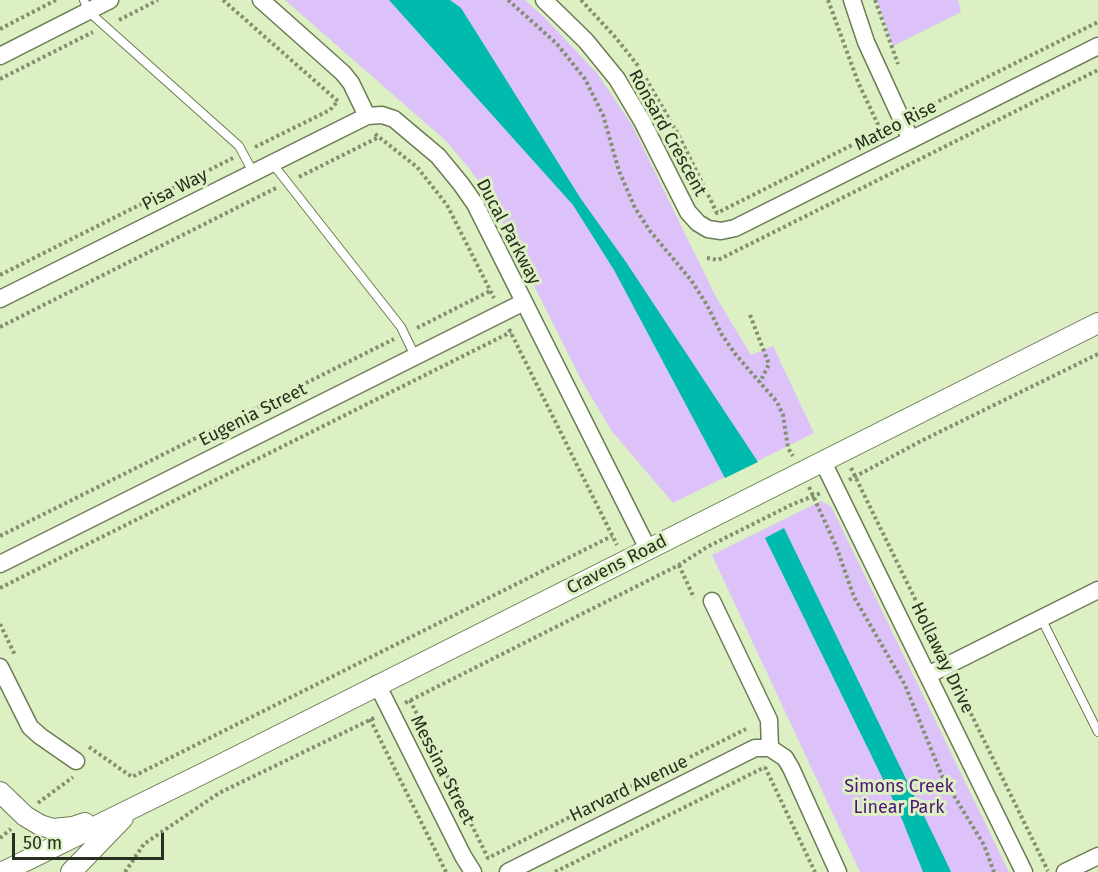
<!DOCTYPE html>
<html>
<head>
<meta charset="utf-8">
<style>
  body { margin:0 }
  #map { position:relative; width:1098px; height:872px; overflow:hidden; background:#ddf0c4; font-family:"Fira Sans",sans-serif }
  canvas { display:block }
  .scale { position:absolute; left:12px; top:833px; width:152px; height:27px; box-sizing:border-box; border:3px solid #282f1e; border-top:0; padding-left:8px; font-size:18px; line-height:21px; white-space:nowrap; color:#282f1e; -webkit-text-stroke:4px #ddf0c4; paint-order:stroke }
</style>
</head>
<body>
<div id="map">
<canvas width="1098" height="872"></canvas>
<div class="scale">50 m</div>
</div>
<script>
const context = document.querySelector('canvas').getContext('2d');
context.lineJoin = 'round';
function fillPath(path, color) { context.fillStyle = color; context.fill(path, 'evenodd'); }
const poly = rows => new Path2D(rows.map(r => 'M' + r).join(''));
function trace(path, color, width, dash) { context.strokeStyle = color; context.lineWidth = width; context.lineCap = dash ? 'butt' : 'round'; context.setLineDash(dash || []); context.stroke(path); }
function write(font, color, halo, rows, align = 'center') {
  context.font = font + ' "Fira Sans",sans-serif'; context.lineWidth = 6; context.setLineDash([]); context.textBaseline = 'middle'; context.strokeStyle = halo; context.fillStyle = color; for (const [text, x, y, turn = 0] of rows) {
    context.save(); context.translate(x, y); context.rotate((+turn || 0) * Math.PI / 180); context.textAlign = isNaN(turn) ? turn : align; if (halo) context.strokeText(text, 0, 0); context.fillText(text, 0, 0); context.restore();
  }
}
fillPath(poly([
  [285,0,525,0,545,18,597,73,632,125,716,297,751,355,773,346,814,433,673,503,611,430,582,381,488,194,468,167,445,140],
  [877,0,958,0,961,12,893,46],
  [821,501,831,506,1009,872,860,872,712,555]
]), '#dcc2f9');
fillPath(poly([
  [389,0,450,0,461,8,581,199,626,262,758,462,725,478,614,270,573,205],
  [784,528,944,857,951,872,923,872,899,812,765,538]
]), '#00baad');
const service = poly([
  [84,0,88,11,239,146,253,172],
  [272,163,401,327,415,356],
  [1041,618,1098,732]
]);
const minor = poly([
  [261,0,343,73,351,83,367,116,382,115,394,119,438,156,461,184,475,204,648,549],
  [544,0,586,41,617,79,642,121,688,212,698,223,708,229,721,231,735,228,1098,46],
  [852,0,866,42,911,140],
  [0,56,110,0],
  [0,299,367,116],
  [823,462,1024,872],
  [0,564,524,302],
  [712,601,769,720,770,748,785,758,791,768,838,872],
  [0,667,30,727,40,736,76,761],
  [928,675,1098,590],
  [377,684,463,856,473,872],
  [508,872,755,748,770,748],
  [1065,872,1098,856]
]);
const tertiary = poly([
  [0,792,25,816,40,825,53,829,73,827,85,823],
  [3,872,210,770,1098,323],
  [71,872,123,818]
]);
trace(service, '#6c7c54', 10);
trace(minor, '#6c7c54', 19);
trace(tertiary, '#6c7c54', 22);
trace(poly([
  [223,0,340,103],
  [508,0,557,44,585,79,603,115,619,171,635,208,650,231,691,280,707,305,722,335,736,355,777,402,783,415,788,448,793,456],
  [581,0,616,38,639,67,678,134,717,213,886,128],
  [828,0,858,82,881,131],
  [875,0,898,64],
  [119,20,158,0],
  [0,29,56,0],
  [0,79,93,32],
  [917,112,1098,22],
  [375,134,417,167,447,205,494,298],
  [255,147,330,110,338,101],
  [299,177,379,137],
  [707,258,718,260,1098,70],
  [0,275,233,158],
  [750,315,769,364,760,382],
  [0,327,276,188],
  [417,328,490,291],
  [509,329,617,545],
  [851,468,940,650],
  [849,480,919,442,1098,354],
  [809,487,836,546,854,597,905,685,942,776,984,845,994,872],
  [0,536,394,339],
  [679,565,694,598],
  [0,588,511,332],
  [0,624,15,655],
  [955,681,1048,871],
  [410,700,488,858,746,729],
  [405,703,679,565,707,547,793,504,821,493],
  [370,719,446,872],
  [89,747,132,777,612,536],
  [765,767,815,872],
  [38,803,73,777],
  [0,838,11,829],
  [125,872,144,844,219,793,376,717],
  [555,872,765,767]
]), '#828f70', 4, [3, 3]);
trace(service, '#fff', 8);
trace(minor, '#fff', 16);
trace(tertiary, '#fff', 20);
write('18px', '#282f1e', '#ddf0c4', [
  ["Mateo Rise",896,126,-27],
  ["Ronsard Crescent",667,133,61],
  ["Pisa Way",175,190,-27],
  ["Ducal Parkway",508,232,62],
  ["Eugenia Street",253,415,-27],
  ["Cravens Road",617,565,-27],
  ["Hollaway Drive",942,658,64],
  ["Messina Street",442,770,63],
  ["Harvard Avenue",629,789,-26]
]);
write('18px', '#4e1476', '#ddf0c4', [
  ["Simons Creek",899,787],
  ["Linear Park",899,808]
]);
</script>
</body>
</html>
